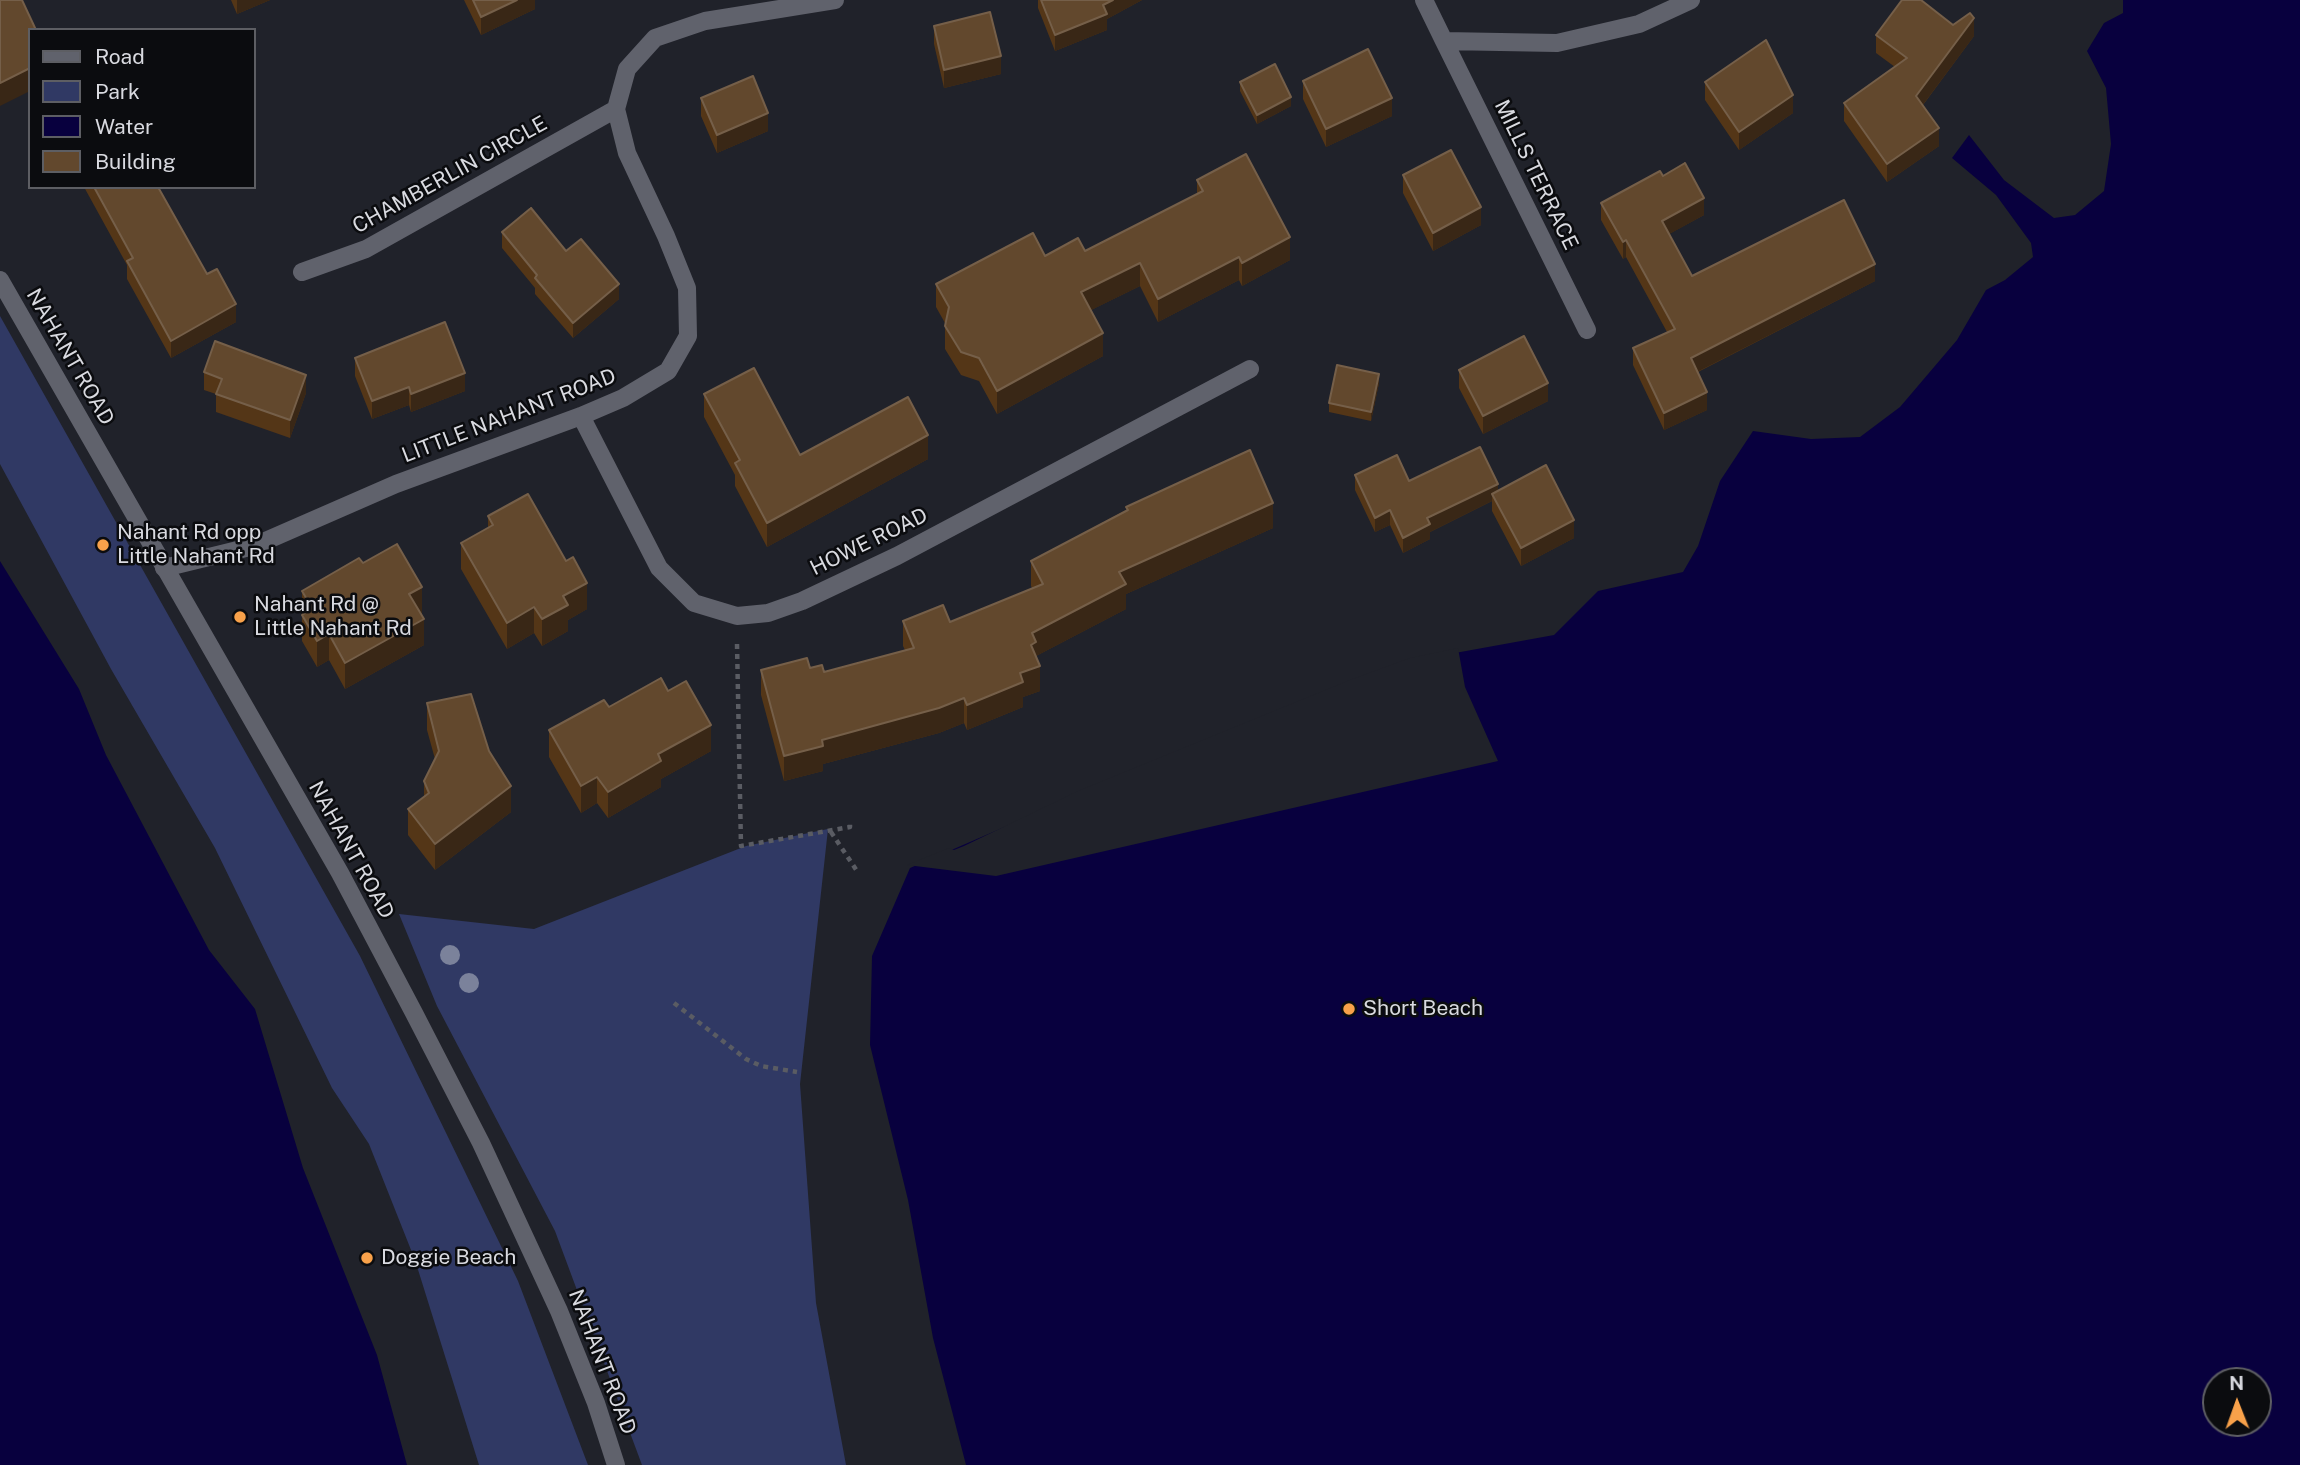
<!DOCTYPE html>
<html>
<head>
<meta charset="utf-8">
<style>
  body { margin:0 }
  #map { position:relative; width:2300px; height:1465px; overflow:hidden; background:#20222a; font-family:"Public Sans",sans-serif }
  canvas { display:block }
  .legend { position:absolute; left:28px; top:28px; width:228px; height:161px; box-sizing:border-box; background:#0b0c0f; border:2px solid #5d5e63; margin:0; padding:9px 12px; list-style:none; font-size:21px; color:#d9dae0 }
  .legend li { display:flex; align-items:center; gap:14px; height:35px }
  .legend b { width:35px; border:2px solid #5d5e63 }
  .north { position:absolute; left:2202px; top:1367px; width:70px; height:70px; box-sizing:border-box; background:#0b0c0f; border:2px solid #5d5e63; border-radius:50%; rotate:359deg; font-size:19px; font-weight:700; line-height:28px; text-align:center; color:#d9dae0 }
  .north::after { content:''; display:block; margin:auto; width:24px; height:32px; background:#f8a14a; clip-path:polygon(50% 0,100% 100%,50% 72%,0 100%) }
</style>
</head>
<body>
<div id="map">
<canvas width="2300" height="1465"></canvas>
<ul class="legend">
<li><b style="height:9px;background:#60626c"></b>Road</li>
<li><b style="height:19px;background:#303964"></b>Park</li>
<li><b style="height:19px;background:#08003e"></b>Water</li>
<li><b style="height:19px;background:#62482d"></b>Building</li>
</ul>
<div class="north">N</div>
</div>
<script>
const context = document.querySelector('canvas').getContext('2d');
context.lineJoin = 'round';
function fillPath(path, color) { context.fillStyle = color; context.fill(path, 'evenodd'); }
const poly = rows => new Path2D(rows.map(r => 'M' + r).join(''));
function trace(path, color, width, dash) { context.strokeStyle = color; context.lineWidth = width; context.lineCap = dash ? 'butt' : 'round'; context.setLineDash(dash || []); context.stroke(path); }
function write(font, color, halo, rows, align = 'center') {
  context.font = font + ' "Public Sans",sans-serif'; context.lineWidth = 5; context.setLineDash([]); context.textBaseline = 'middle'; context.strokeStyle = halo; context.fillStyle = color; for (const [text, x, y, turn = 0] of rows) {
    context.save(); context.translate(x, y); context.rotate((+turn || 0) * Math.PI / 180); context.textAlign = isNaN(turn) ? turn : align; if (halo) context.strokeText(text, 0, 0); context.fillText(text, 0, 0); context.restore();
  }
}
fillPath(poly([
  [0,316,360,956,518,1281,588,1465,479,1465,415,1260,369,1144,332,1088,215,848,111,669,0,464],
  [828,829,800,1084,816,1303,846,1465,642,1465,555,1231,437,1006,399,914,534,929,746,846]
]), '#303964');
fillPath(poly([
  [2123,0,2300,0,2300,1465,966,1465,933,1338,908,1200,870,1045,872,956,910,868,1039,812,1411,661,1554,635,1598,591,1683,572,1698,546,1720,481,1753,431,1811,439,1860,437,1900,407,1957,340,1986,290,2005,280,2033,257,2031,243,1996,195,1952,158,1969,135,2004,180,2054,218,2075,215,2104,191,2111,144,2106,88,2087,51,2104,23,2123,13],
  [2216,1381,2258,1381,2258,1423,2216,1423],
  [0,561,79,689,106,755,209,950,255,1009,303,1168,377,1355,407,1465,0,1465]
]), '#08003e');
fillPath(poly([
  [1458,648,1465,687,1498,761,996,876,907,865,949,848,954,850,964,846,1078,791,1350,680,1410,658]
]), '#20222a');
trace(poly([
  [737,644,741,846,850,827,850,820],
  [831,832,857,871],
  [674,1003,746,1059,761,1066,797,1072]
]), '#5a5c63', 4.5, [5, 5]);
trace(poly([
  [1424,0,1444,41,1557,43,1639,24,1691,0],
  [1444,41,1587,330],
  [302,272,366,249,616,109],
  [581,416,659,568,694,603,737,616,768,613,802,601,897,556,1250,369],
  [164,568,254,546,396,484,581,416,623,398,668,371,688,336,687,288,666,236,627,153,616,109,627,69,655,38,705,21,835,0]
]), '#60626c', 18);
trace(poly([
  [0,280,340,873,414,1013,481,1143,559,1311,596,1403,616,1465]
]), '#60626c', 18);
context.fillStyle = '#7b829b';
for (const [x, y] of [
  [450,955],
  [469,983]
]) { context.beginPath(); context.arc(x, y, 10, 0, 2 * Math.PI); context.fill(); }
fillPath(poly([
  [231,0,270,0,237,14],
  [464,0,535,0,535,9,481,35],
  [1038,0,1142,0,1107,19,1107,30,1055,51,1038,8],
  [1953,25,1974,36,1923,105,1939,146,1887,182,1844,121,1844,103,1895,67,1876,53,1876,35],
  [934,26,1001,74,944,88,934,44],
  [1303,81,1392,116,1326,147,1303,99],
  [1240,82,1291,106,1257,124,1240,91],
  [1705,82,1793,113,1739,150,1705,100],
  [701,98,768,131,717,153,701,116],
  [1403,175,1481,225,1433,251,1403,193],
  [1663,176,1704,215,1669,234,1692,276,1875,281,1698,372,1707,410,1664,430,1633,365,1633,348,1667,332,1626,257,1623,259,1601,220,1601,203],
  [1197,180,1290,260,1242,286,1239,280,1158,322,1140,286,1091,310,1103,356,997,414,979,381,961,375,945,349,945,323,936,307,936,284,1045,256,1085,251,1197,195],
  [84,187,158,187,207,274,236,322,171,358,127,279,127,265],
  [502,232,566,251,619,299,573,338,535,294,535,288,502,248],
  [355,358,465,391,411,412,409,405,372,419,355,376],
  [1459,370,1548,401,1483,434,1459,388],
  [204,372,306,393,290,438,216,412,216,394,204,390],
  [1379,383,1371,421,1329,412,1329,403],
  [704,394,800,455,928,459,767,547,735,486,735,475,704,417],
  [1355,475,1498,490,1574,538,1521,566,1492,511,1492,501,1430,532,1430,539,1403,553,1390,525,1375,532,1355,490],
  [1126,507,1273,528,1126,594,1126,609,1036,656,1040,691,1023,697,1023,707,967,730,964,723,939,733,823,764,823,771,784,781,761,695,761,670,810,668,824,672,905,650,903,646,903,621,950,622,1032,588,1031,586,1031,561,1126,510],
  [488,516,587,609,568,620,568,631,542,646,534,633,507,649,461,569,461,543,488,528],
  [363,563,422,613,421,614,424,645,345,689,329,660,317,667,302,641,302,591],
  [668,691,711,751,661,779,661,787,608,818,597,803,581,813,549,757,549,730,609,707],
  [427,703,489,751,511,812,435,870,408,835,408,809,424,797,424,781,435,759,427,730]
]), '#543617');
fillPath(poly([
  [237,0,270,0,237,14],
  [517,0,535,0,535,9,481,35,481,17],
  [1113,0,1142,0,1107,19,1107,30,1055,51,1055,35],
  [1974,18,1974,36,1916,114,1916,96],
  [1001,56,1001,74,944,88,944,70],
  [30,68,30,91,0,106,0,83],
  [1793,95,1793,113,1739,150,1739,132],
  [1291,97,1291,106,1257,124,1257,115],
  [1392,98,1392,116,1326,147,1326,129],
  [768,113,768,131,717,153,717,135],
  [1939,128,1939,146,1887,182,1887,164],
  [1704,198,1704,215,1662,238,1662,221],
  [1481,207,1481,225,1433,251,1433,233],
  [1290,237,1290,260,1242,286,1242,263],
  [1626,240,1626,257,1623,259,1623,242],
  [1239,257,1239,280,1158,322,1158,299],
  [1140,263,1140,286,1081,315,1081,292],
  [1875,264,1875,281,1691,375,1691,358],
  [619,284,619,299,573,338,573,323],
  [236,304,236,322,171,358,171,341],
  [1103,333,1103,356,997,414,997,391],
  [465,373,465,391,411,412,411,394],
  [1379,374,1379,383,1371,421,1371,412],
  [306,375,306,393,290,438,290,420],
  [1548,383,1548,401,1483,434,1483,416],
  [409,387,409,405,372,419,372,401],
  [1707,392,1707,410,1664,430,1664,413],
  [928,435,928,459,767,547,767,523],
  [1498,484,1498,498,1492,494,1492,501,1430,532,1430,539,1403,553,1403,538,1427,518],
  [1273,503,1273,528,1126,594,1126,609,1036,656,1040,666,1040,691,1023,697,1023,707,967,730,967,705,1020,673,1031,645,1032,633,1119,572],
  [1390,510,1390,525,1375,532,1375,518],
  [1574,520,1574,538,1521,566,1521,548],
  [587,583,587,609,568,620,568,631,542,646,542,619,563,596],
  [422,587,422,613,409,620,409,594],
  [534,607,534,633,507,649,507,623],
  [424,619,424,645,345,689,345,663],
  [329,634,329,660,317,667,317,641],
  [964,698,964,723,939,733,823,764,823,771,784,781,784,756,822,740],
  [711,725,711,751,661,779,661,787,608,818,608,792,658,754],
  [597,777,597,803,581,813,581,786],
  [511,786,511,812,435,870,435,844]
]), '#392716');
const building = poly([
  [0,0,22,0,36,30,30,30,30,68,0,83,0,0],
  [473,0,517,0,481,17,473,0],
  [1041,0,1113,0,1103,5,1107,14,1055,35,1041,0],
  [1902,0,1921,0,1953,25,1970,13,1974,18,1916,96,1939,128,1887,164,1844,103,1907,58,1876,35,1902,0],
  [990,12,1001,56,944,70,934,26,990,12],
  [1766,40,1793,95,1739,132,1705,82,1766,40],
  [1368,49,1392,98,1326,129,1303,81,1368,49],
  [1275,64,1291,97,1257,115,1240,82,1275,64],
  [753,76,768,113,717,135,701,98,753,76],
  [1451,150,1481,207,1433,233,1403,175,1451,150],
  [1246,154,1290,237,1242,263,1239,257,1158,299,1140,263,1081,292,1103,333,997,391,979,358,961,352,945,326,949,307,936,284,1033,233,1045,256,1078,238,1085,251,1203,191,1197,180,1246,154],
  [1685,163,1704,198,1662,221,1692,276,1844,200,1875,264,1691,358,1707,392,1664,413,1633,348,1675,329,1626,240,1623,242,1601,203,1660,171,1663,176,1685,163],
  [94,187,158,187,207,274,217,269,236,304,171,341,127,261,133,258,94,187],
  [531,208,566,251,581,239,619,284,573,323,535,278,537,275,502,232,531,208],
  [445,322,465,373,411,394,409,387,372,401,355,358,445,322],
  [1524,336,1548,383,1483,416,1459,370,1524,336],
  [215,341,306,375,290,420,216,394,222,379,204,372,215,341],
  [1337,365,1379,374,1371,412,1329,403,1337,365],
  [754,368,800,455,908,397,928,435,767,523,735,463,740,460,704,394,754,368],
  [1480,447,1498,484,1427,518,1430,524,1403,538,1390,510,1375,518,1355,475,1397,455,1409,481,1480,447],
  [1250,450,1273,503,1119,572,1126,584,1032,633,1036,642,1031,645,1040,666,1020,673,1023,682,967,705,964,698,939,708,822,740,823,746,784,756,761,670,807,658,810,668,822,665,824,672,914,648,903,621,943,605,950,622,1043,584,1031,561,1128,510,1126,507,1250,450],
  [1546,465,1574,520,1521,548,1492,494,1546,465],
  [528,494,566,561,573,557,587,583,563,596,568,605,542,619,534,607,507,623,461,543,493,525,488,516,528,494],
  [397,544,422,587,409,594,424,619,345,663,329,634,317,641,302,615,312,608,302,591,359,558,363,563,397,544],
  [661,678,668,691,686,681,711,725,658,754,661,761,608,792,597,777,581,786,549,730,604,700,609,707,661,678],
  [471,694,489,751,511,786,435,844,408,809,429,793,424,781,439,751,427,703,471,694]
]);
fillPath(building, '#62482d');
trace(building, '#755f49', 2);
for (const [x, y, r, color] of [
  [103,545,7,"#f8a14a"],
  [240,617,7,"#f8a14a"],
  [1349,1009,7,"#f8a14a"],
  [367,1258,7,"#f8a14a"]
]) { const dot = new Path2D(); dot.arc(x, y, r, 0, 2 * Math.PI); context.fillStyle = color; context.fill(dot); trace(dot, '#0b0c0f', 2.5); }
write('21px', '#d9dae0', '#0b0c0f', [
  ["CHAMBERLIN CIRCLE",450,175,-29],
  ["MILLS TERRACE",1536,175,64],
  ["NAHANT ROAD",70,357,60],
  ["LITTLE NAHANT ROAD",509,416,-21],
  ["HOWE ROAD",869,542,-26],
  ["NAHANT ROAD",351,850,61],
  ["NAHANT ROAD",602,1362,69]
]);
write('21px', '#d9dae0', '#0b0c0f', [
  ["Nahant Rd opp",117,533],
  ["Little Nahant Rd",117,557],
  ["Nahant Rd @",254,605],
  ["Little Nahant Rd",254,629],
  ["Short Beach",1363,1009],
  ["Doggie Beach",381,1258]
], 'left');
</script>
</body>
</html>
